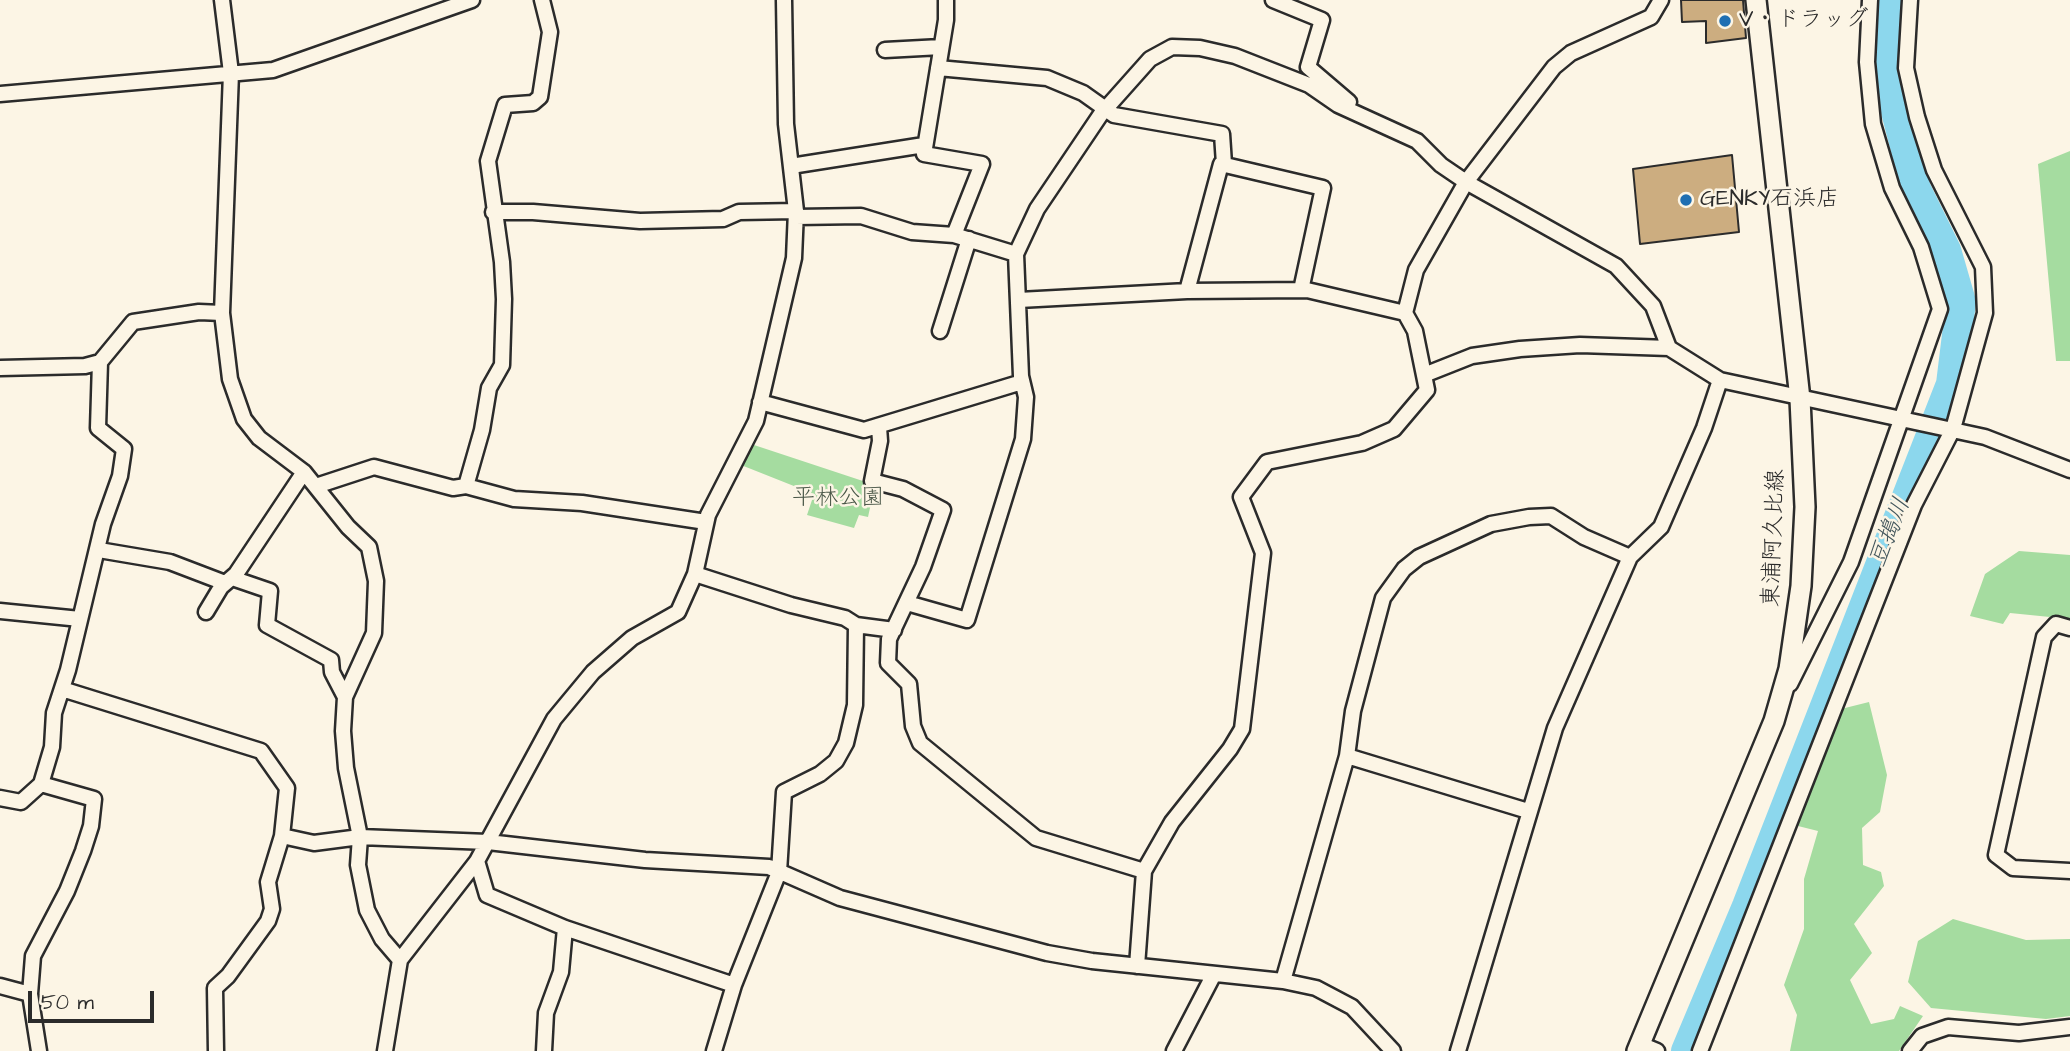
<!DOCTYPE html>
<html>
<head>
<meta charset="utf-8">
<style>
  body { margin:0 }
  #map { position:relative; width:2070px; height:1051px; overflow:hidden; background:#fcf5e5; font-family:"Architects Daughter",sans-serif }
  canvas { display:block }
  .scale { position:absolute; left:28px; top:991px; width:126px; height:32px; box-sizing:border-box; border:4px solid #2b2b2b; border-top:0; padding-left:9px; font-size:21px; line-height:24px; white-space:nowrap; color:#2b2b2b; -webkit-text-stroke:5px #fcf5e5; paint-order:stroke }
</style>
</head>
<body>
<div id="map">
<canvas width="2070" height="1051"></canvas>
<div class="scale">50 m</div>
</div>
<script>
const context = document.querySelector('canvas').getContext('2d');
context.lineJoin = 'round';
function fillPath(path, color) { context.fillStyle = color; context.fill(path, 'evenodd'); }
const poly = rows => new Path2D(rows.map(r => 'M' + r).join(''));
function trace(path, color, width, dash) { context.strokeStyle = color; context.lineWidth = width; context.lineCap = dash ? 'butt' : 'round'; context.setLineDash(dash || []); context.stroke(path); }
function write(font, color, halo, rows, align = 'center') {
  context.font = font + ' "Architects Daughter","Klee One",sans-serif'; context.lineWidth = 5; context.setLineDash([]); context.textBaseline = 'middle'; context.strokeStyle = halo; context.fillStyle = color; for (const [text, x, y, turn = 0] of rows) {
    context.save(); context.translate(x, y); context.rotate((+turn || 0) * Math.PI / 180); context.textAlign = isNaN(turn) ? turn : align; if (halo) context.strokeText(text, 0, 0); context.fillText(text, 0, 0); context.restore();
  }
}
fillPath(poly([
  [2070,151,2070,361,2056,361,2038,164],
  [751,444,875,485,868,517,859,515,854,528,807,515,814,494,741,465],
  [2019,551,2070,555,2070,619,2010,613,2003,624,1970,616,1985,574],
  [1869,702,1887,775,1880,812,1862,828,1863,865,1881,872,1884,886,1854,924,1872,953,1850,980,1871,1024,1894,1019,1900,1006,1923,1016,1899,1051,1790,1051,1797,1015,1784,985,1804,929,1804,879,1818,831,1798,826,1841,709],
  [1953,919,2026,940,2070,939,2070,1016,2046,1019,1931,1008,1908,982,1918,941]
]), '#a5dca0');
trace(poly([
  [1686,1051,1747,906,1951,384,1961,302,1946,250,1916,189,1891,92,1890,0]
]), '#8cd7ed', 30);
const building = poly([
  [1681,0,1743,0,1746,38,1706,43,1706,21,1682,22,1681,0],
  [1732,155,1739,232,1640,244,1633,169,1732,155]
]);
fillPath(building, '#ccad80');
trace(building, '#2b2b2b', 2);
const minor = poly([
  [222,0,231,73,222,313,230,379,244,419,259,438,304,472,348,527,369,547,376,581,374,633,345,697,343,731,346,768,360,837,358,865,367,910,382,939,400,960],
  [946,0,946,20,924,154,982,164,954,235],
  [1273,0,1322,20,1308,67,1349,102],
  [885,50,941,47],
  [938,68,1047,78,1083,93,1114,115,1222,134,1224,164],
  [0,94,273,70,472,0],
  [791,166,924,145],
  [493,212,533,212,640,221,723,219,739,212,796,211],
  [796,217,861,216,912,232,954,235,1016,254],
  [1187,291,1221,164,1323,188,1301,290],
  [1019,300,1187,291,1307,290,1405,313],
  [940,331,969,239],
  [0,368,85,366,100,362,133,322,199,312,222,313],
  [1424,375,1472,356,1520,349,1580,345,1669,348,1720,380,1985,437,2070,470],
  [760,402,864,430,1022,382],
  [879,427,880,441,872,481,903,489,943,510,923,567,889,639,888,663,909,684,913,726,920,743,1036,838,1144,871],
  [316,486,374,467,453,488,466,486,514,499,582,503,706,522],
  [466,486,482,430,489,388,502,365,504,299,502,262,488,161,505,105,533,103,540,97,550,32,542,0],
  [99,550,170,562,225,583],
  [695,574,791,605,845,618,856,625,894,630],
  [232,578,270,591,267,625,331,660,332,672,345,697],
  [907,603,967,620,1023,439,1026,397,1021,376,1016,254,1037,209,1101,114,1150,59,1172,47,1200,48,1235,56,1309,85,1338,105,1417,141,1441,165,1466,182,1616,266,1653,306,1669,348],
  [0,611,80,619],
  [206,612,221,587,236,574,304,472],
  [2070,628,2056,624,2044,637,1996,855,2013,868,2070,871],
  [1790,684,1851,562,1940,309,1921,247,1892,188,1873,124,1867,62,1870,0],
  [62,689,261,751,287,788,282,836,268,882,272,909,268,921,228,976,215,988,216,1051],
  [1347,756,1528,811],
  [0,798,21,802,41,784,52,747,54,713,68,670,103,524,120,476,124,449,98,428,100,362],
  [282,836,314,843,360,837,488,842,645,860,769,867,840,898,1047,953,1092,961,1283,981,1316,988,1352,1007,1393,1051],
  [477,861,487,895,565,928,734,985],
  [1137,966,1144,871,1172,822,1230,749,1242,729,1263,553,1241,497,1267,462,1362,443,1394,429,1427,390,1415,331,1405,313,1416,270,1466,182,1554,67,1571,53,1651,17,1661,0],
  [1283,981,1347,756,1353,711,1383,598,1404,569,1419,557,1491,524,1529,517,1551,516,1584,537,1630,557],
  [0,986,30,994],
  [1640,1044,1657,1051],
  [39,1051,30,994,33,956,67,891,83,851,91,826,94,799,41,784],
  [385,1051,400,960,477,861,554,719,593,672,632,638,678,612,695,574,708,515,756,421,794,258,796,211,786,124,784,0],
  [544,1051,546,1013,561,972,565,928],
  [714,1051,734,985,779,872,784,792,820,774,836,761,846,743,855,705,856,625],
  [1174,1051,1214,974],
  [1458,1051,1555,728,1630,557,1661,527,1704,428,1720,380],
  [1700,1051,1914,505,1953,429,1985,313,1983,267,1934,170,1917,117,1906,68,1910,0],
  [1910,1051,1922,1036,1948,1027,2019,1033,2070,1027]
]);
const secondary = poly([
  [1637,1051,1774,721,1789,669,1801,586,1805,507,1800,399,1756,0]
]);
trace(minor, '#2b2b2b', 19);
trace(secondary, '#2b2b2b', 24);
trace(minor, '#fcf5e5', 14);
trace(secondary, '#fcf5e5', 19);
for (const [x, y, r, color] of [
  [1725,21,7,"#1f6fb2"],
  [1686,200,7,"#1f6fb2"]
]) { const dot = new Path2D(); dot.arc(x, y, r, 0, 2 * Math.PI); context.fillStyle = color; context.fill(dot); trace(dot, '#fcf5e5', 2.5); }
write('23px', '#2b2b2b', '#fcf5e5', [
  ["V・ドラッグ",1739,21],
  ["GENKY石浜店",1700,200]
], 'left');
write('23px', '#4a5748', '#fcf5e5', [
  ["平林公園",838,499]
]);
write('23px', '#2b2b2b', '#fcf5e5', [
  ["東浦阿久比線",1775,538,-88]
]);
write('italic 24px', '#43565c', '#fcf5e5', [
  ["豆搗川",1891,533,-68]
]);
</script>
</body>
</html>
